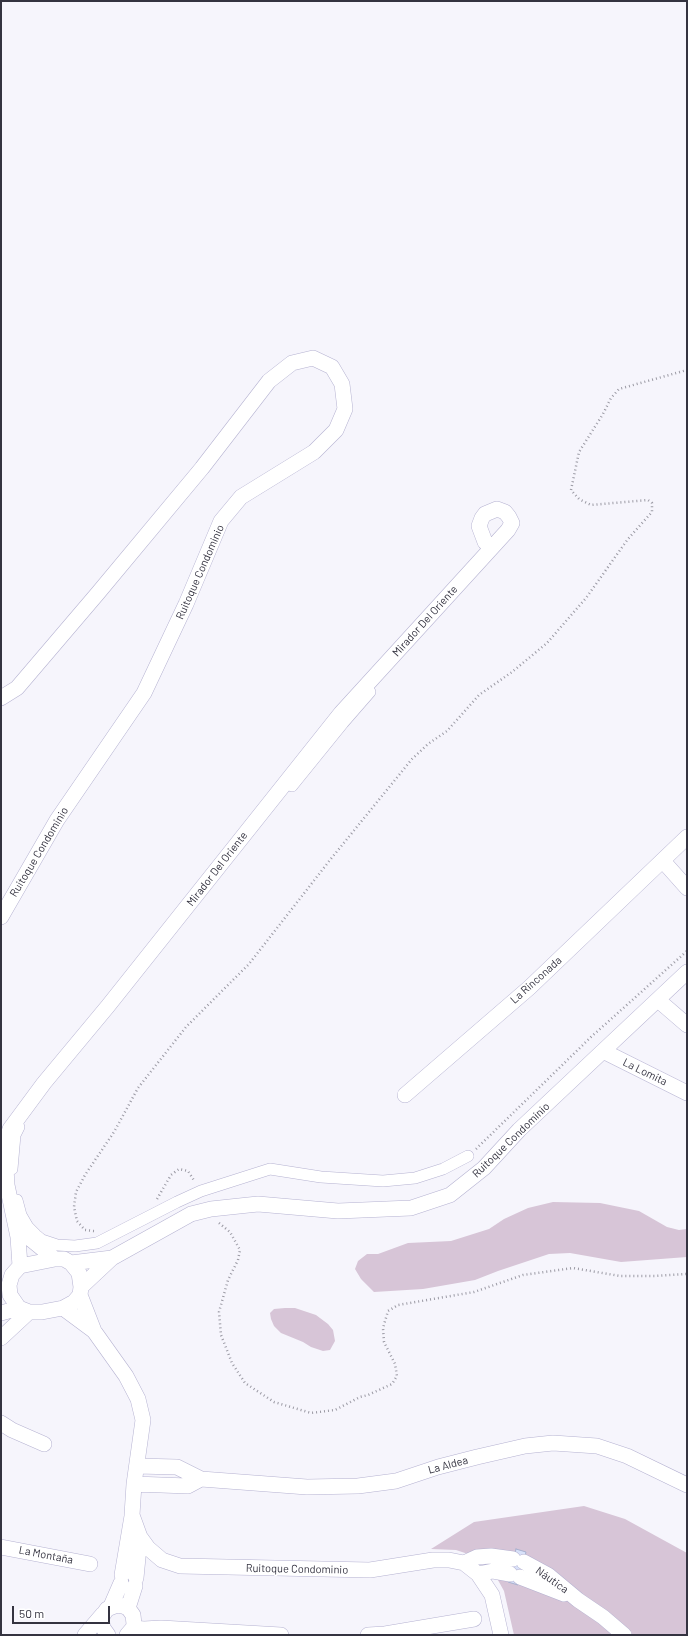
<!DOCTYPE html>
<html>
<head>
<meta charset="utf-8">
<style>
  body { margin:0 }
  #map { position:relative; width:688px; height:1636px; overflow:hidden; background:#f6f5fc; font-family:Barlow,sans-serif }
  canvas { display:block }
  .frame { position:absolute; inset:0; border:2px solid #343340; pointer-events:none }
  .scale { position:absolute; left:12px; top:1606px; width:98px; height:18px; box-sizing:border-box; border:2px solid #343340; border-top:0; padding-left:5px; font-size:12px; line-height:14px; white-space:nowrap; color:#343340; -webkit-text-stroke:3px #fff; paint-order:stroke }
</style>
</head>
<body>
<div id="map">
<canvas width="688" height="1636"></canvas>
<div class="frame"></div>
<div class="scale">50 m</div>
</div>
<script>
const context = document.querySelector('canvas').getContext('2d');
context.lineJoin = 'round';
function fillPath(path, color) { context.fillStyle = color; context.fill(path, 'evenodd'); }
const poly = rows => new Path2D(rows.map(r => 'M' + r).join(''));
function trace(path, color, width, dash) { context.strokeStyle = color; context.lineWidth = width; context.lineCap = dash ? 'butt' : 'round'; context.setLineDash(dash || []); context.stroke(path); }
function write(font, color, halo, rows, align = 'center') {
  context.font = font + ' Barlow,sans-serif'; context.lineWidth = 3; context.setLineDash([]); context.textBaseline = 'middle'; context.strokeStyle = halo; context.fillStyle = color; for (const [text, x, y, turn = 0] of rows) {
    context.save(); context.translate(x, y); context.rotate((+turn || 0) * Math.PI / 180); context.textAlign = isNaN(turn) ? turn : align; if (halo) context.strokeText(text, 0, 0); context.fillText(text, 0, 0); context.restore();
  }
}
fillPath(poly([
  [553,1202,600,1203,639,1211,667,1227,679,1230,687,1229,687,1257,621,1262,570,1253,549,1254,498,1271,475,1280,423,1289,374,1292,361,1279,355,1269,358,1261,367,1254,378,1254,408,1243,451,1241,489,1229,504,1219,528,1208],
  [285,1308,295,1308,316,1315,328,1324,333,1330,335,1341,330,1350,323,1351,311,1347,303,1342,281,1333,274,1326,271,1319,270,1313,274,1309],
  [584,1506,625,1519,687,1553,687,1635,514,1635,504,1591,493,1571,477,1557,456,1550,431,1549,474,1522]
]), '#d7c5d7');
const building = poly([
  [516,1549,526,1552,518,1585,508,1582,516,1549]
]);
fillPath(building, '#d8e1f9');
trace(building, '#a8b1cf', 1);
const pedestrian = poly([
  [292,786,343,723,370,692],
  [12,1169,15,1135,19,1127],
  [17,1200,21,1215,28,1227,36,1235,42,1240,57,1245,75,1246,97,1243,177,1202,201,1191,270,1169,321,1177,383,1181,415,1178,443,1169,468,1156]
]);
const minor = poly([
  [1,698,17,688,98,593,202,468,269,381,292,363,313,358,332,367,342,384,345,409,336,430,314,452,241,497,221,521,186,604,144,693,57,820,1,917],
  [663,861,687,888],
  [658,1000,687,1025],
  [603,1051,687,1093],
  [405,1095,529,988,687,837],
  [18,1222,28,1237,55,1259],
  [55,1259,64,1259,71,1263,79,1273,81,1287,80,1295,74,1302,63,1308,42,1312,29,1312,19,1308,10,1295,9,1285,12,1275,20,1266,55,1259],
  [71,1263,112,1258],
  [20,1266,18,1237,7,1185,5,1153,6,1141,10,1129,44,1083,108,1006,341,713,508,530,512,523,509,517,505,512,497,509,485,514,482,518,479,526,485,542,491,548],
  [81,1287,112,1258,191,1214,211,1209,258,1204,338,1211,411,1208,450,1195,484,1168,519,1130,687,972],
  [80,1295,94,1331,126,1376,138,1399,143,1420,134,1484,132,1515,140,1537,148,1548,162,1560,180,1566,370,1570,433,1560,449,1560,464,1563,478,1574,492,1595,501,1635],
  [63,1308,94,1331],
  [1,1313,19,1308],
  [1,1338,29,1312],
  [1,1423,12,1430,44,1444],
  [137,1466,177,1467,201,1479,307,1487,358,1486,396,1481,438,1467,477,1457,525,1446,553,1443,597,1446,627,1456,687,1485],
  [134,1484,188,1486,201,1479],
  [1,1547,90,1564],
  [524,1562,548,1575,578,1600,603,1617,624,1635],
  [464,1563,477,1557,491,1556,513,1559],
  [478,1574,493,1571,510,1574],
  [122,1575,132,1516],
  [520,1577,564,1594],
  [136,1578,140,1537],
  [111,1606,121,1583],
  [128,1608,135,1586],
  [133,1628,144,1629,161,1628,281,1635],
  [85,1635,103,1614],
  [108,1635,103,1628,101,1618,107,1609,117,1605,123,1606,128,1608,133,1615,134,1624,133,1628,127,1635],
  [368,1635,385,1634,474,1619]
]);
trace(pedestrian, '#b5b2d1', 12);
trace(minor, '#b5b2d1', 16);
trace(poly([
  [476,1149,591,1037,687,951],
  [157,1199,171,1175,179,1169,188,1171,195,1182],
  [219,1223,230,1232,240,1250,238,1260,228,1280,219,1312,221,1335,232,1363,245,1383,274,1402,311,1413,335,1410,360,1397,368,1395,392,1384,397,1376,395,1364,384,1342,383,1328,388,1311,398,1305,474,1292,523,1275,573,1268,620,1276,655,1276,687,1274],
  [94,1231,85,1230,77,1221,74,1207,76,1192,85,1175,114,1132,138,1088,186,1027,249,964,330,860,412,759,428,744,447,731,479,695,512,672,547,643,586,598,628,539,652,512,652,503,648,500,591,505,579,499,571,490,579,452,603,414,611,398,619,389,687,370]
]), '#9b9aa4', 2.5, [1, 3]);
trace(pedestrian, '#fff', 11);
trace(minor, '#fff', 15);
write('11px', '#343340', '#fff', [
  ["Ruitoque Condominio",200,572,-66],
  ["Mirador Del Oriente",425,621,-48],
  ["Ruitoque Condominio",39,852,-59],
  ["Mirador Del Oriente",217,869,-52],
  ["La Rinconada",536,980,-42],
  ["La Lomita",645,1072,26],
  ["Ruitoque Condominio",511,1140,-44],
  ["La Aldea",448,1465,-15],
  ["La Montaña",46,1555,11],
  ["Ruitoque Condominio",297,1569,1],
  ["Náutica",552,1580,35]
]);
</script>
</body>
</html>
